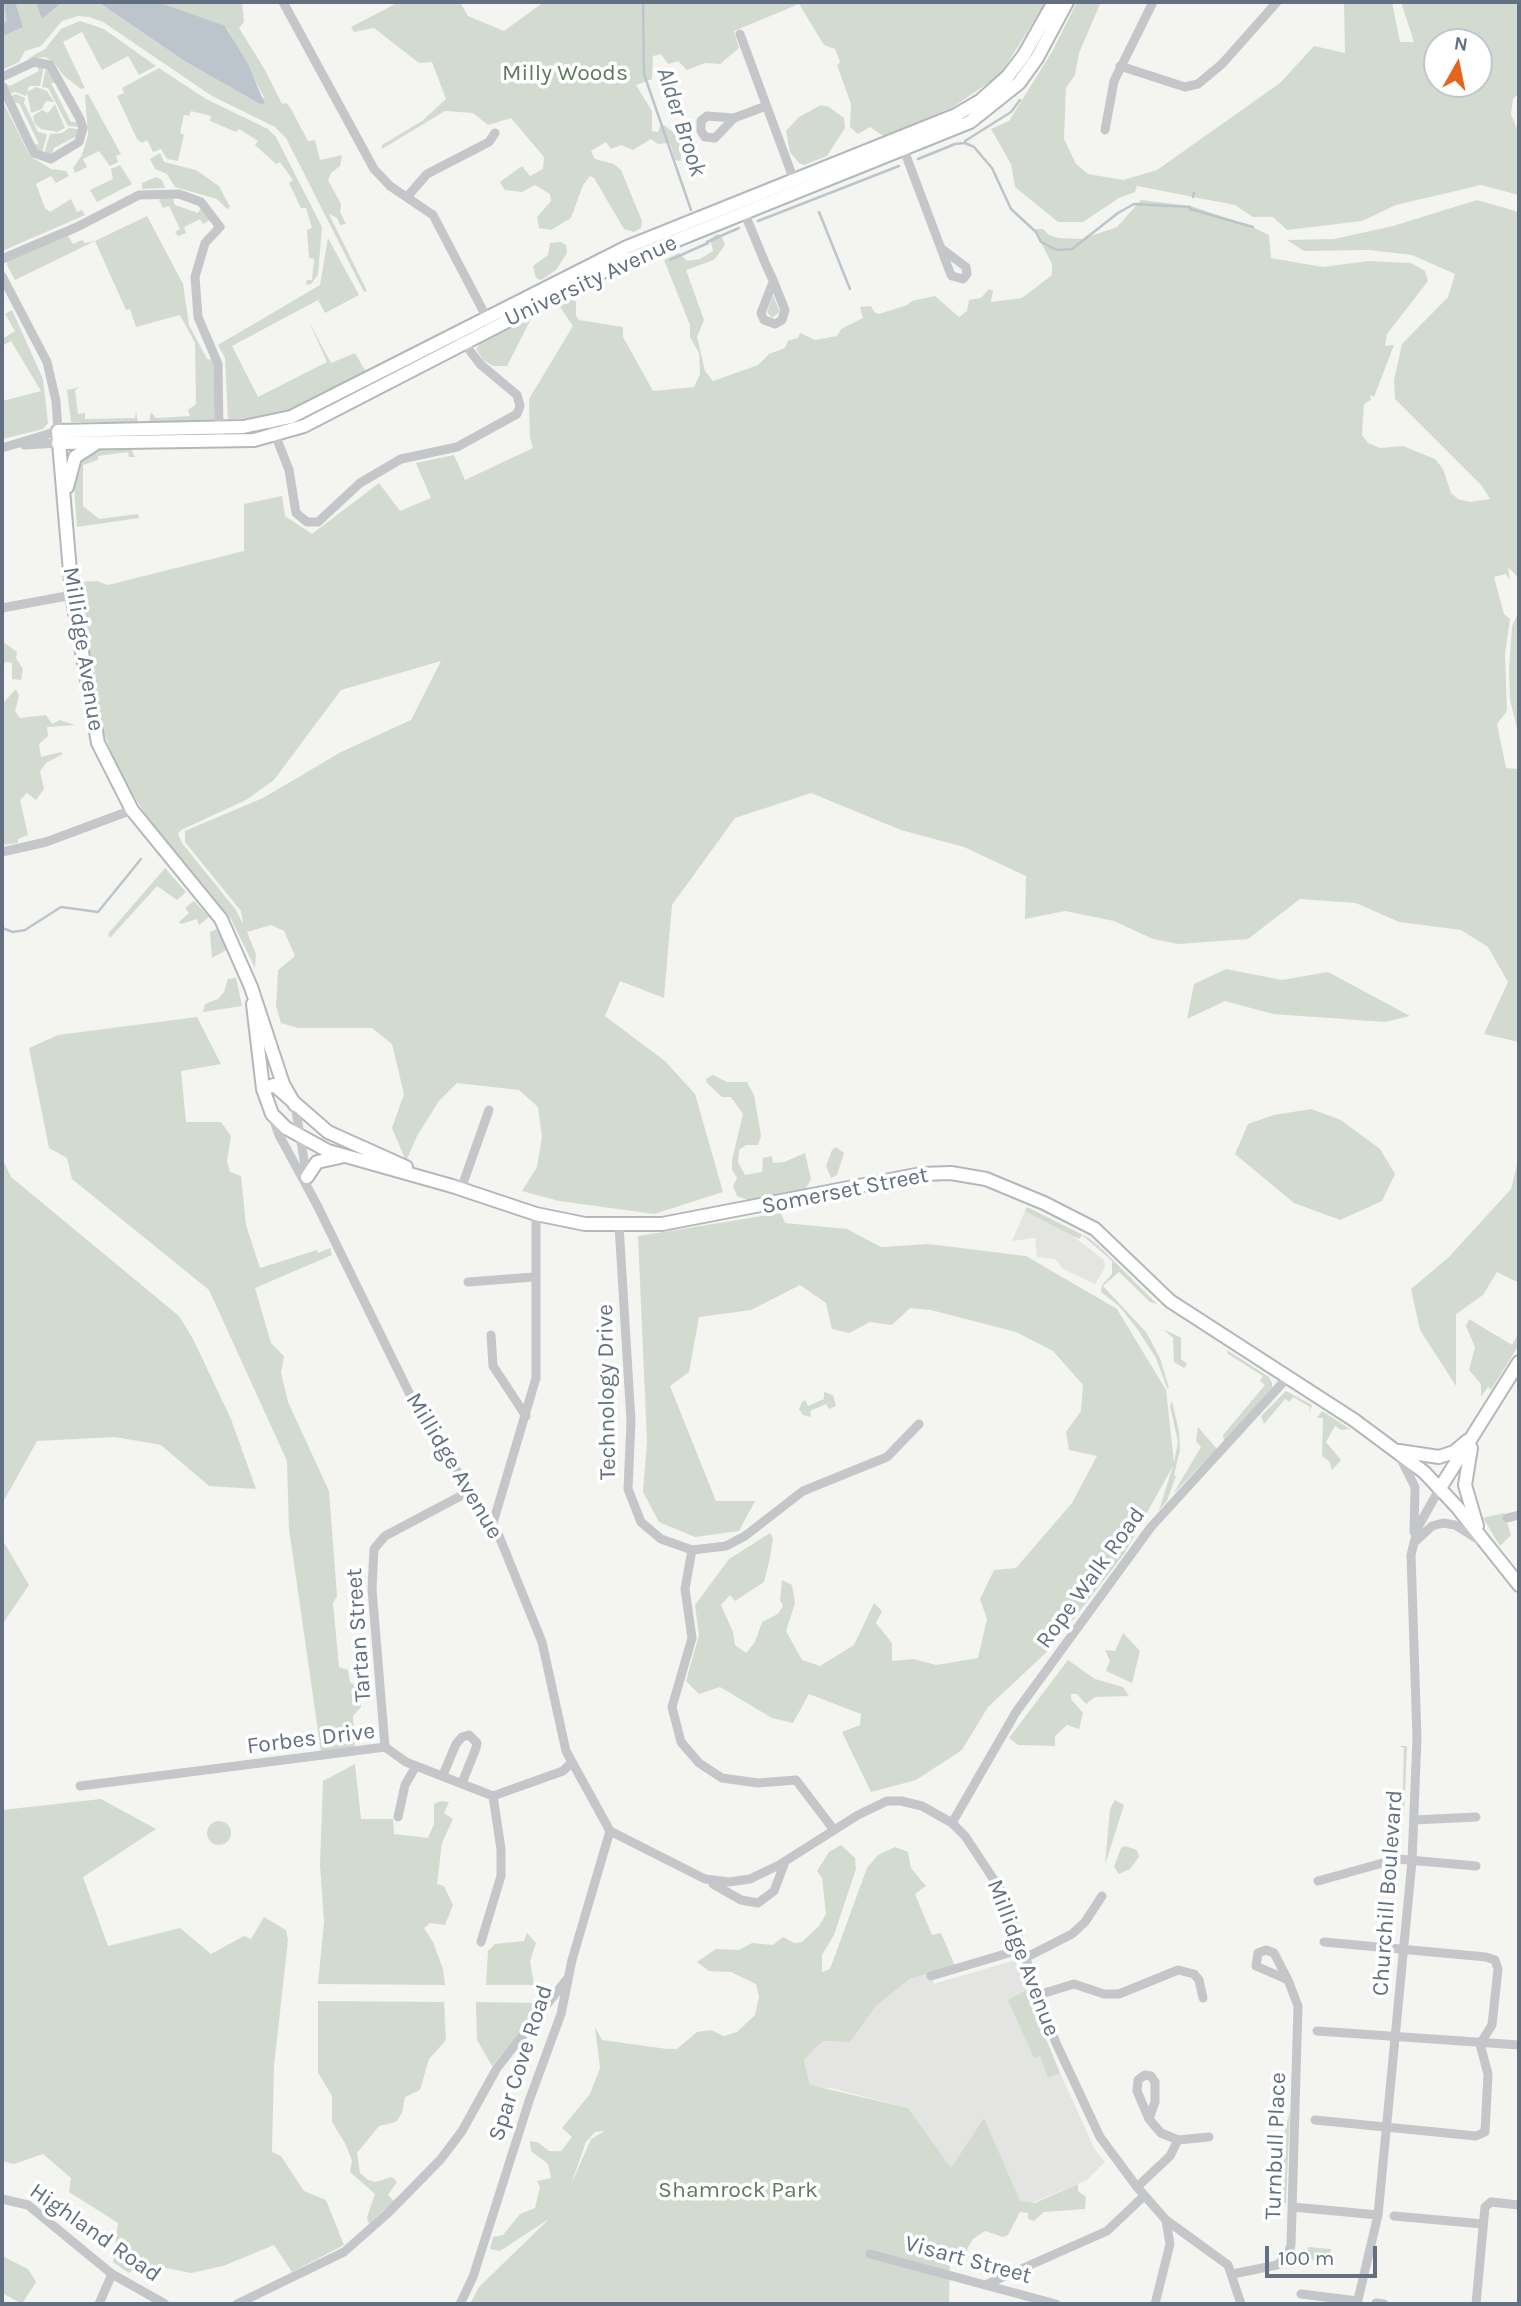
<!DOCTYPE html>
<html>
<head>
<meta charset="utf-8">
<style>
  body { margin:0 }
  #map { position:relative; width:1521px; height:2306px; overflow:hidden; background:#f4f4f0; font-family:Karla,sans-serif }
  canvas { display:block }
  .frame { position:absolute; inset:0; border:4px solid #627082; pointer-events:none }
  .north { position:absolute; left:1423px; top:28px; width:70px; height:70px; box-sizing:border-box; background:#fff; border:2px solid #c0c6cd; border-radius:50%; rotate:9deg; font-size:19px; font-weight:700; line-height:28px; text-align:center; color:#627082 }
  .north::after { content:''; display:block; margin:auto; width:24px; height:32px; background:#e6651e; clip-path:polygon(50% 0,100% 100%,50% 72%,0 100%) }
  .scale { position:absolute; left:1265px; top:2246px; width:112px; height:32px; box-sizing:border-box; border:4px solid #627082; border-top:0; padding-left:9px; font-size:21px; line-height:24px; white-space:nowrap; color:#627082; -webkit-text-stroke:5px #fff; paint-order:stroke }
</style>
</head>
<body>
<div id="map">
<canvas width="1521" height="2306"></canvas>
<div class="frame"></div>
<div class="north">N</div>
<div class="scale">100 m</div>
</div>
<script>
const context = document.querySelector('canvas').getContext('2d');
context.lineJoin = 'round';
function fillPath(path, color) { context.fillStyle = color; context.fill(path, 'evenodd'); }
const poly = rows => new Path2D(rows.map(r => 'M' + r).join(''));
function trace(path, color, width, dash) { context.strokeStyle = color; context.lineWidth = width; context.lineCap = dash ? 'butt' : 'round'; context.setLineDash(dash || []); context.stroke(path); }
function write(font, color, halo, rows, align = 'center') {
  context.font = font + ' Karla,sans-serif'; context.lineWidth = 7; context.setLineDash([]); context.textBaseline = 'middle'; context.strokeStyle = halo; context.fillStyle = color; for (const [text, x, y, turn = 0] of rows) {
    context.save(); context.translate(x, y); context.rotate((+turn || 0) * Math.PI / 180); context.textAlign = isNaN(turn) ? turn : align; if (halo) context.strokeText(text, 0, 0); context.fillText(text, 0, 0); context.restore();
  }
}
fillPath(poly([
  [1025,1211,1065,1230,1104,1260,1105,1267,1095,1284,1063,1269,1055,1259,1037,1257,1035,1238,1012,1241],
  [1015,1960,1043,2035,1095,2150,1105,2162,1087,2180,1029,2204,1020,2201,1015,2195,984,2119,951,2169,908,2108,831,2088,819,2089,810,2085,804,2060,823,2041,850,2042,877,2005,910,1979,930,1973,934,1984]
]), '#e4e5e3');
fillPath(poly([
  [2,2,98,2,186,62,258,103,264,97,227,28,158,2,242,2,244,22,239,28,265,70,282,104,286,103,290,107,308,141,315,140,320,160,342,155,340,166,331,173,328,180,341,204,340,212,346,224,340,225,337,218,329,214,367,291,364,292,286,138,275,127,212,96,103,22,89,17,78,16,62,21,41,46,25,51,19,62,2,70],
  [399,2,460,2,468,16,504,31,544,2,1046,2,1000,75,953,107,885,137,870,127,858,134,850,127,851,104,837,65,840,62,835,49,824,45,799,4,734,31,739,48,720,64,705,63,687,70,678,61,668,64,661,54,653,56,652,79,636,85,652,111,652,131,658,132,660,126,664,125,680,138,681,161,675,160,670,143,658,144,651,139,633,150,621,145,611,149,606,142,591,151,595,159,614,164,621,170,642,221,641,228,634,232,624,229,594,178,590,176,583,185,571,218,551,230,539,228,537,217,551,201,550,194,535,185,522,192,505,190,500,182,522,166,530,176,543,169,544,157,511,118,488,125,473,113,445,111,382,149,382,145,422,121,446,99,432,62,419,63,374,28,354,32,351,27],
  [1077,2,1101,2,1079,53,1075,75,1066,88,1064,139,1076,164,1088,174,1123,180,1157,170,1280,83,1314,46,1345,53,1344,2,1392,2,1400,42,1414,42,1401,2,1519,2,1519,93,1513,99,1511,114,1519,133,1519,195,1481,185,1396,205,1362,221,1287,230,1273,217,1253,217,1235,205,1137,186,1135,192,1119,198,1083,222,1058,222,1015,187,1011,164,991,129,1009,121,1053,50],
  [1479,42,1479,84,1437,84,1437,42],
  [80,21,104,29,156,66,139,75,128,56,102,70,82,32,63,42,85,88,81,89,64,76,55,64,46,57,27,59,45,49,61,29],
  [44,65,40,86,29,86,26,96,15,92,8,95,4,82,10,86,39,71,37,66],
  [46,67,58,82,51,83,71,122,78,122,79,127,68,126,48,88,42,87],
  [159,68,206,99,268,129,276,137,322,227,318,275,311,284,306,285,307,280,312,280,314,259,309,258,307,230,312,228,306,208,301,208,289,183,293,180,280,162,276,164,255,145,258,141,239,129,236,132,210,121,211,116,191,111,189,116,184,115,180,133,184,135,178,161,167,159,161,149,153,152,147,140,142,143,137,139,117,96,124,93,122,88],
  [36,87,47,91,54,102,46,101,42,109,31,113,27,92],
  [16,94,25,98,24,103,38,132,47,134,42,154,33,145,39,144,19,103,13,103,9,97],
  [88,94,121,154,116,156,118,162,110,166,99,151,83,159,87,167,75,173,73,168,82,155,88,135,85,95],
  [2,100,30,156,51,169,66,171,69,176,56,183,51,176,36,184,45,208,50,212,71,199,77,212,82,210,85,215,2,251],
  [55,104,65,128,57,132,41,129,35,124,33,116,42,110,48,113],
  [821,105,829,107,844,118,845,128,827,156,804,165,799,163,790,152,786,131,799,117],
  [69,128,79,129,77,140,75,137,54,148,52,154,44,154,50,134,62,133],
  [160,153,164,162,196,170,219,186,230,207,227,209,217,199,175,187,167,174,155,169,150,159],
  [120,165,132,184,97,202,90,190,113,179,111,169],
  [156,177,162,180,165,188,142,189,142,183],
  [161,197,173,199,175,205,198,213,201,208,210,220,203,224,200,219,184,227,186,233,178,236,175,232,180,229,169,206,163,208,159,200],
  [1141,200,1191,206,1250,226,1269,235,1271,258,1323,267,1368,261,1411,263,1425,271,1428,281,1387,334,1385,346,1394,345,1374,397,1370,395,1371,400,1364,404,1362,435,1368,443,1380,448,1403,446,1435,459,1443,469,1451,493,1458,499,1470,502,1490,499,1482,486,1395,399,1394,380,1402,344,1448,297,1455,274,1412,255,1369,250,1304,251,1287,240,1334,239,1393,226,1477,200,1519,212,1519,578,1508,567,1510,581,1506,574,1494,577,1504,614,1510,619,1505,654,1507,711,1497,724,1506,768,1519,769,1519,1042,1484,1034,1508,982,1488,947,1461,930,1399,922,1356,903,1300,899,1248,939,1178,944,1153,939,1114,921,1065,911,1025,919,1026,876,964,847,901,830,811,793,735,818,672,905,664,998,620,981,605,1016,665,1061,695,1094,723,1192,654,1214,559,1201,522,1191,537,1167,542,1137,538,1107,519,1090,457,1083,439,1101,417,1136,406,1161,392,1128,404,1094,392,1044,372,1028,298,1028,281,1023,276,1006,278,970,295,956,284,931,271,925,247,932,256,954,255,968,231,919,154,827,129,789,113,758,101,724,79,582,97,581,108,585,244,551,244,504,282,496,285,516,312,534,379,483,400,511,431,498,416,463,454,455,465,480,533,448,530,438,529,399,573,326,558,304,567,299,576,301,576,316,579,320,623,327,623,337,653,391,694,387,700,374,699,353,690,337,690,325,664,260,679,253,687,261,700,259,713,251,710,239,717,234,721,235,725,245,714,260,686,270,704,320,697,337,705,371,713,381,758,365,769,354,785,348,788,341,798,338,800,333,815,340,837,336,841,329,863,318,860,307,871,306,875,313,879,314,907,305,912,301,935,296,959,317,967,311,969,300,981,298,989,289,993,291,991,302,1022,298,1052,275,1052,264,1034,229,1043,229,1049,235,1059,238,1082,239,1117,227],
  [441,661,411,720,341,752,263,798,185,831,185,842,241,911,243,924,236,910,182,843,178,834,181,830,246,800,274,780,341,690],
  [147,216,183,284,189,325,207,359,214,360,214,421,149,422,151,412,156,418,190,416,188,410,196,404,195,343,180,315,136,327,130,309,126,310,95,241,15,280,7,265,7,259,68,236,73,244,82,240,85,243,95,241],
  [328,238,359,295,325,313,318,300,232,346,258,397,327,362,309,322,331,363,355,353,366,372,278,416,228,420,225,358,218,345,320,285],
  [561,242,566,245,567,253,556,270,541,280,536,278,533,266,548,255,550,243],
  [773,295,780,312,772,318,767,312],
  [12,310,43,379,48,423,43,429,3,439,2,401,41,391,11,341,2,346,2,339,15,331,5,314],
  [531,319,507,366,493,366,483,360,476,349,482,341],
  [80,387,75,390,78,414,85,413,85,419,135,418,136,412,138,422,71,422,67,390],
  [129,444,135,457,129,457,128,452,98,456,98,460,83,465,83,506,99,519,138,514,139,518,77,527,73,472,77,460,91,447],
  [1519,612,1519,736,1510,700,1509,669,1512,626],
  [2,641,17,652,16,658,23,669,21,680,12,679,12,663,5,662,2,676],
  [16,689,19,696,15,711,20,718,46,715,52,724,60,720,75,725,47,727,48,736,39,744,41,757,61,752,63,754,46,763,40,771,44,789,36,800,27,793,20,800,28,835,18,839,18,843,2,845,2,704],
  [165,868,186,892,177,900,157,886,110,938,108,934],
  [194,901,209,917,199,925,197,919,181,924,179,922,189,913,185,908],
  [217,929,228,949,212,958,210,932],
  [1226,969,1282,980,1328,972,1410,1016,1385,1022,1273,1014,1225,1001,1187,1019,1194,984],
  [236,978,242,1006,203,1012,205,1004,218,999,224,992,228,979],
  [197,1017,221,1064,181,1071,186,1122,221,1122,231,1136,227,1161,230,1172,241,1176,246,1225,260,1268,317,1250,318,1253,330,1248,332,1255,255,1288,271,1343,284,1356,281,1373,288,1402,329,1491,337,1596,333,1603,339,1667,348,1670,350,1682,358,1687,361,1707,353,1716,355,1747,321,1752,289,1529,287,1461,209,1290,72,1179,67,1158,49,1148,29,1048,58,1035],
  [713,1075,727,1082,747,1082,754,1095,761,1136,758,1145,746,1145,739,1150,738,1162,745,1175,762,1172,763,1158,772,1156,773,1163,784,1162,805,1153,811,1179,805,1190,750,1201,737,1196,733,1186,737,1178,732,1170,732,1160,743,1114,731,1097,722,1097,707,1083,706,1079],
  [1311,1109,1341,1120,1380,1149,1395,1174,1382,1201,1340,1220,1294,1203,1235,1154,1248,1124,1274,1115],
  [836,1147,844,1153,837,1175,831,1178,826,1166,832,1150],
  [1519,1157,1519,1283,1497,1272,1483,1295,1456,1314,1456,1386,1420,1330,1411,1289,1449,1257,1511,1189],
  [2,1158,11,1177,179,1316,193,1339,231,1419,256,1489,209,1486,161,1445,115,1437,37,1441,2,1504],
  [1027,1207,1089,1238,1103,1250,1157,1304,1150,1302,1119,1272,1103,1286,1146,1332,1160,1358,1169,1388,1167,1388,1156,1358,1138,1330,1119,1306,1101,1292,1102,1285,1112,1274,1112,1261,1082,1235,1079,1239,1025,1211],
  [781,1213,785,1223,847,1229,881,1247,928,1244,1026,1256,1117,1309,1166,1390,1174,1462,1178,1442,1170,1406,1172,1401,1179,1431,1180,1450,1174,1475,1176,1476,1167,1501,1159,1510,1173,1466,1124,1554,1051,1648,988,1707,962,1750,916,1780,871,1792,842,1732,860,1725,861,1714,809,1694,793,1723,772,1718,720,1687,699,1694,686,1681,699,1635,695,1605,729,1559,770,1533,773,1538,770,1558,764,1582,735,1601,730,1595,721,1605,733,1632,735,1645,746,1653,755,1642,762,1622,778,1614,783,1606,780,1600,782,1580,792,1585,795,1603,786,1631,802,1660,820,1666,854,1645,874,1603,882,1611,876,1623,892,1643,892,1661,914,1659,936,1665,978,1658,987,1619,980,1599,994,1570,1016,1568,1072,1503,1097,1456,1069,1450,1066,1432,1081,1411,1083,1385,1053,1351,1016,1332,931,1310,910,1308,892,1325,870,1322,849,1333,832,1329,826,1303,800,1285,751,1310,699,1317,689,1372,670,1386,716,1501,755,1501,739,1531,695,1537,659,1522,643,1492,647,1442,638,1236],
  [1469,1319,1512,1345,1519,1333,1517,1348,1491,1390,1488,1387,1481,1397,1481,1384,1469,1370,1475,1347,1466,1326],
  [1163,1329,1181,1338,1181,1359,1187,1364,1184,1368,1174,1362,1173,1338],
  [1227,1350,1269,1377,1272,1383,1272,1388,1224,1442,1223,1435,1265,1385,1260,1381,1263,1376,1228,1354],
  [1286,1391,1312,1405,1309,1413,1310,1407,1293,1397,1290,1402,1285,1399,1264,1424,1261,1416],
  [824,1392,833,1395,836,1406,829,1409,826,1404,810,1411,811,1417,803,1415,799,1409,802,1402,805,1400,808,1406,824,1399],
  [1322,1411,1350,1429,1341,1430,1335,1426,1326,1442,1341,1460,1332,1470,1329,1461,1322,1456,1323,1418,1317,1418],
  [1198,1427,1217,1449,1173,1494,1201,1447,1196,1441],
  [1504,1513,1511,1535,1500,1546,1483,1518],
  [2,1539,29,1585,2,1625],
  [1123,1633,1140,1651,1132,1683,1106,1671,1110,1661,1105,1650,1115,1651],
  [1068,1660,1095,1679,1123,1687,1129,1696,1095,1697,1086,1704,1077,1694,1071,1694,1071,1699,1083,1713,1079,1729,1067,1725,1055,1736,1055,1746,1018,1745,1009,1738],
  [1398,1746,1407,1746,1404,1816,1395,1815,1402,1813,1404,1748],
  [355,1764,361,1819,393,1819,394,1834,428,1838,434,1824,434,1804,440,1801,449,1802,444,1813,453,1819,442,1843,437,1884,444,1886,453,1905,445,1925,430,1923,424,1928,433,1942,443,1969,445,1985,318,1984,324,1922,320,1865,323,1781],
  [101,1799,156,1829,83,1877,108,1946,180,1928,211,1954,244,1936,251,1939,264,1917,286,1930,288,1940,274,2066,272,2152,281,2156,304,2191,326,2200,344,2245,292,2272,274,2245,223,2266,191,2273,141,2263,129,2273,113,2262,118,2223,69,2192,71,2178,43,2154,14,2164,2,2161,2,1810],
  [1115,1800,1124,1805,1105,1865,1110,1809],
  '207 1833a12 12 0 1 1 24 0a12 12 0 1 1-24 0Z',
  [841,1845,855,1858,856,1869,834,1935,822,1955,822,1972,830,1969,867,1868,878,1855,895,1847,908,1852,911,1868,926,1886,915,1894,932,1935,941,1933,955,1966,910,1979,877,2005,850,2042,823,2041,804,2060,810,2085,908,2108,951,2168,984,2118,1020,2201,1035,2203,1078,2184,1078,2191,1086,2197,1085,2209,1044,2212,1034,2221,1028,2219,1028,2213,1020,2212,1008,2235,1003,2237,985,2231,973,2239,965,2253,957,2260,950,2260,949,2304,470,2304,479,2287,549,2219,500,2251,490,2249,493,2237,503,2235,520,2214,535,2208,540,2187,537,2181,551,2178,548,2164,531,2151,530,2141,539,2143,549,2151,561,2151,572,2137,562,2128,590,2094,600,2068,595,2027,602,2040,667,2049,677,2049,697,2032,711,2030,724,2036,737,2032,755,2015,759,1997,756,1984,731,1972,709,1971,697,1962,716,1949,739,1950,752,1943,773,1945,783,1937,794,1943,802,1942,819,1926,826,1914,822,1878,817,1871,829,1852],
  [605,2131,591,2139,570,2187,586,2142,595,2132],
  [1125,1846,1137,1850,1139,1857,1130,1869,1119,1874,1114,1867,1121,1848],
  [527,1933,536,1943,530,1961,534,1985,486,1985,488,1951,495,1944,524,1941],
  [1026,1990,1060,2073,1048,2078,1040,2056,1034,2058,1008,2000],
  [318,2001,444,2002,446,2040,429,2059,420,2090,405,2097,402,2113,396,2122,379,2126,357,2153,360,2173,368,2180,375,2182,392,2177,397,2182,388,2195,394,2201,369,2224,367,2217,375,2194,350,2172,352,2161,346,2145,332,2122,332,2096,318,2073],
  [476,2002,539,2003,536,2014,492,2066,477,2040],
  [1290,2111,1286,2204,1270,2188],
  [1308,2247,1331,2249,1330,2262,1306,2259],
  [2,2256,28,2269,36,2282,22,2304,2,2293]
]), '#d3dbd1');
fillPath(poly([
  [4,2,15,2,23,27,2,36,2,25,7,21],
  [36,2,62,2,42,19],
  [98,2,158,2,225,26,248,64,265,104,258,103,186,62]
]), '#bcc5cc');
trace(poly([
  [643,2,644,74,691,210],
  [965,141,1011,112,1020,100],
  [918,159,955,144,965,143,974,147,992,168,1011,209,1036,232,1041,242,1057,250,1072,249,1118,213,1134,204,1190,207],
  [1193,197,1194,193],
  [1190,209,1253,227],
  [819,212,850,289],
  [758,221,899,166],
  [707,242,739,228],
  [670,260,708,243],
  [2,928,13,932,25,930,61,907,98,912,141,859]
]), '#bcc5cc', 2.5);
const major = poly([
  [58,443,254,440,304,426,620,263,970,122,1019,83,1037,58,1067,2],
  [67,487,75,457,95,444],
  [253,1004,263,1089,272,1114,286,1128,328,1151,452,1186,536,1214,585,1224,662,1224,921,1174,951,1173,986,1179,1044,1203,1095,1229,1170,1301,1354,1420,1424,1472,1457,1507,1519,1585],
  [263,1089,274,1085,328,1132,406,1167],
  [295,1105,283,1084,251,987,221,919,132,810,98,743,72,595,58,431,243,427,291,417,627,247,956,115,980,101,1008,76,1024,55,1054,2],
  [307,1177,317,1162,340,1157],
  [1471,1448,1465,1485,1477,1526],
  [1399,1451,1439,1457,1454,1452,1467,1441],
  [1440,1488,1519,1362]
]);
trace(major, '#b4b7bc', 16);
trace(poly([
  [283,2,374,169,390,186,433,215,489,322],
  [740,34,795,183],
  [1120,66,1185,87,1198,84,1222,64,1277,2],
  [2,77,34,62,50,65,80,119,83,128,79,142,51,159,34,153,2,86],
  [734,118,715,138,705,137,701,131,701,121,707,116,734,118,766,106],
  [1105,130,1114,81,1153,2],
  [902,145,951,275,952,276,963,279,967,274,966,267,942,249],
  [407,197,427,174,489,142,495,133],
  [742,207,766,265,773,280,785,310,782,320,775,324,764,320,761,313,773,282],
  [2,259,77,227,139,195,179,194,201,202,220,227,205,243,195,277,198,317,218,364,219,432],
  [2,276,47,362,56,401,58,431,2,448],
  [271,424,289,470,296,513,307,522,318,522,360,483,401,459,457,447,517,414,520,406,517,395,480,364,461,339],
  [24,445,58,443],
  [2,608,72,595],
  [2,852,46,842,132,810],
  [295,1105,307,1178],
  [272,1115,279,1135,316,1203,419,1413,499,1536,542,1642,566,1751,610,1831,705,1879,729,1882,750,1879,779,1865,858,1815,887,1801,901,1801,922,1806,952,1823,965,1836,1002,1892,1056,2043,1100,2137,1137,2187,1166,2220,1228,2265,1241,2304],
  [461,1189,489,1110],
  [619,1225,631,1421,628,1489,641,1522,661,1539,692,1550,726,1546,745,1536,803,1491,887,1457,919,1424],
  [468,1282,534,1277],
  [491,1335,493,1366,526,1416],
  [1399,1455,1415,1487,1414,1532],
  [1507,1518,1519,1515],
  [493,1523,536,1378,536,1214],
  [1417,1540,1432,1526,1443,1523,1455,1525,1479,1540],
  [692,1550,685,1589,692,1638,672,1707,681,1742,699,1763,722,1778,758,1783,796,1780,834,1830],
  [385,1747,372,1589,374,1549,385,1536,470,1491],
  [443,1775,456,1744,462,1737,469,1735,477,1743,476,1748,462,1783],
  [80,1786,385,1747,406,1762,493,1796,563,1771,571,1763],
  [398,1817,405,1785,416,1766],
  [1414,1820,1476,1817],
  [952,1823,1016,1712,1151,1527,1288,1377],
  [1318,1881,1397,1859,1476,1866],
  [713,1884,741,1900,758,1903,774,1891,785,1862],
  [481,1942,501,1876,501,1849,493,1796],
  [1025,1958,1072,1934,1085,1922,1102,1896],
  [931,1976,1022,1949],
  [1038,1995,1074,1984,1104,1994,1119,1994,1178,1970,1194,1974,1199,1980,1203,1998],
  [1317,2031,1519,2045],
  [1149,2119,1155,2102,1155,2082,1151,2076,1145,2075,1138,2080,1137,2091,1149,2119,1161,2133,1178,2140,1209,2137],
  [1315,2120,1476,2136,1485,2132,1488,2074,1480,2044,1492,2025,1498,1969,1495,1960,1486,1957,1324,1942],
  [1137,2187,1170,2156,1178,2140],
  [2,2199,28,2205,112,2274,165,2304],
  [1293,2207,1378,2215],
  [1394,2216,1483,2224],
  [870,2254,1056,2304],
  [1233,2274,1277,2265,1287,2256,1291,2245,1298,2006,1288,1980,1256,1966,1258,1953,1266,1950,1274,1953,1288,1980],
  [985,2285,1107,2231,1144,2196],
  [1301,2294,1358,2301],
  [1376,2303,1384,2304],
  [99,2304,112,2274],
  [237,2304,344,2252,387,2214,441,2159,462,2131,497,2068,567,1979],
  [460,2304,473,2277,529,2101,561,2014,572,1960,610,1831],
  [1155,2304,1170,2244,1166,2221],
  [1357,2304,1378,2215,1412,1861,1417,1738,1411,1555,1418,1527,1440,1488],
  [1476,2304,1485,2207,1491,2202,1519,2205]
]), '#c4c6ca', 9);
trace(major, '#fff', 12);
write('23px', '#637961', '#fff', [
  ["Milly Woods",565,73],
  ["Shamrock Park",738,2190]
]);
write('23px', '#627082', '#fff', [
  ["University Avenue",591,281,-25],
  ["Millidge Avenue",83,649,81],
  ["Somerset Street",845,1191,-11],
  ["Technology Drive",607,1392,-91],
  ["Millidge Avenue",454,1466,59],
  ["Rope Walk Road",1091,1578,-54],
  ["Tartan Street",359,1635,-94],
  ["Forbes Drive",311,1739,-7],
  ["Churchill Boulevard",1388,1893,-86],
  ["Millidge Avenue",1023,1958,69],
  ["Spar Cove Road",521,2063,-72],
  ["Turnbull Place",1276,2146,-88],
  ["Highland Road",95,2233,35],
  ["Visart Street",968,2260,15]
]);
write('italic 24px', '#637886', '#fff', [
  ["Alder Brook",681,122,72]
]);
</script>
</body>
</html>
